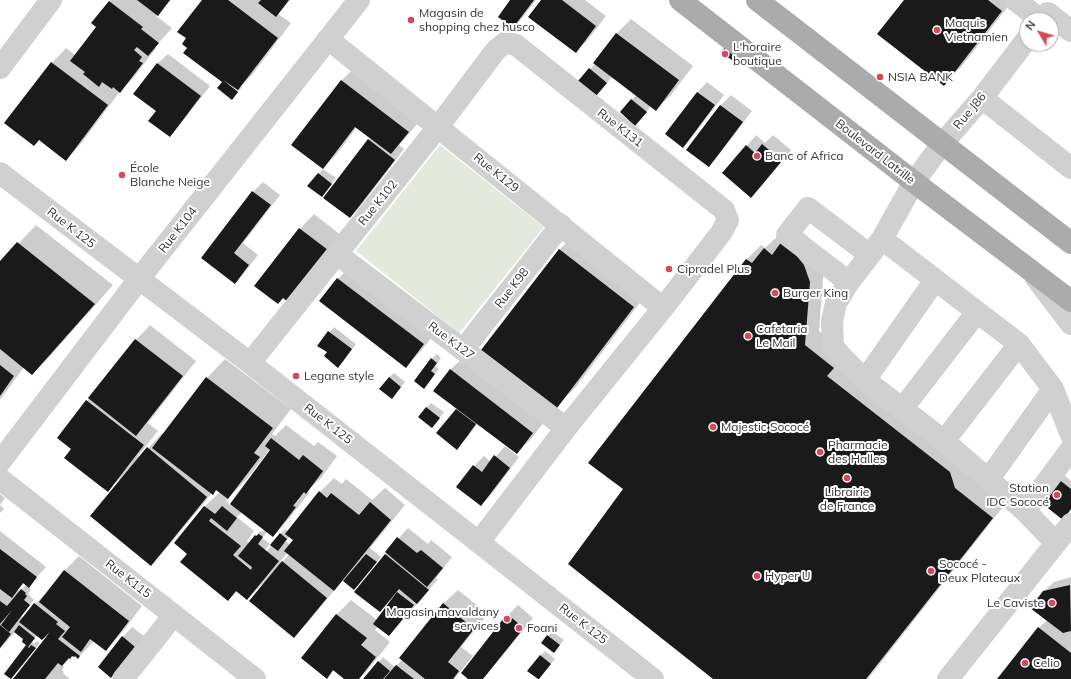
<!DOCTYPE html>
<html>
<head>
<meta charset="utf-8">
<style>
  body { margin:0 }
  #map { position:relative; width:1071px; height:679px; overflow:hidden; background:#fff; font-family:Mulish,sans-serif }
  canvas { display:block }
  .north { position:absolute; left:1019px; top:12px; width:40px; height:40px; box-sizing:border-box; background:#fff; border:1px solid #adadad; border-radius:50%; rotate:308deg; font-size:11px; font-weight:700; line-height:16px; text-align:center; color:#333 }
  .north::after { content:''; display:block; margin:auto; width:14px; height:18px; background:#d44a5b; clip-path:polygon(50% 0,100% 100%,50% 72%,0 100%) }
</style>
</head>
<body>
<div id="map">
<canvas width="1071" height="679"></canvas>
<div class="north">N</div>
</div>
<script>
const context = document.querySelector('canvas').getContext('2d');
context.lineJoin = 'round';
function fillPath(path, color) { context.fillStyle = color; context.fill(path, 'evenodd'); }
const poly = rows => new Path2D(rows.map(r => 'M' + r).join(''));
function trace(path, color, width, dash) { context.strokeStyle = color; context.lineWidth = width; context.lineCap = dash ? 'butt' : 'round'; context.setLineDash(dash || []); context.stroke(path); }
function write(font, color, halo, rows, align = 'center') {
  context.font = font + ' Mulish,sans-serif'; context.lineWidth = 4; context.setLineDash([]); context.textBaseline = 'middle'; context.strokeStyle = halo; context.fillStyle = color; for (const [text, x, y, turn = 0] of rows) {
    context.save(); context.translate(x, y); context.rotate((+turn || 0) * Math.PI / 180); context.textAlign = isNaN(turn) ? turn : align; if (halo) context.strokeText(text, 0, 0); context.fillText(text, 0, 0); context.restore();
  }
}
fillPath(poly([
  [440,145,544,227,459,333,356,251]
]), '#e3e9dd');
fillPath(poly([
  [111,0,171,0,156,16,172,28,155,47,156,48,134,77,121,90,80,145,66,159,39,139,6,123,52,63,66,48,75,55,97,27,93,23],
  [203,0,290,0,278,14,291,23,252,75,241,86,242,87,232,99,219,88,226,80,188,48,187,38],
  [512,0,536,0,523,17,513,27],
  [542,0,585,0,606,16,586,42,576,51],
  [905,0,1013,0,962,66,944,84],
  [631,19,693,66,671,95,656,110,651,106,640,120,621,112,636,95,612,77,601,90,579,81,595,64,617,33],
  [168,54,210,86,179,126,170,136,157,111,134,94,158,63],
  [356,66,423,117,399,145,404,149,360,207,350,217,325,197,371,137,357,127,337,154,323,168,292,145,342,80],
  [707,82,724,95,692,137,683,147,666,134,698,92],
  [731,95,752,111,718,156,708,166,687,150,721,105],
  [756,135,765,143,773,135,791,150,761,186,751,196,724,173],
  [323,169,336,178,322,196,318,174],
  [263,182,280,195,243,243,258,255,244,273,235,283,202,258,253,192],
  [314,214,342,236,303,287,300,229],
  [36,225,113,285,51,355,32,374,24,367,0,400,0,263],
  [797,228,807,236,818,250,824,267,819,331,847,353,1006,503,868,679,715,679,624,489,590,462,747,259,761,245,765,248,779,235],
  [578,232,651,288,575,388,556,406,559,250],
  [352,264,438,330,420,352,406,366,321,301,338,279],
  [150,325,196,361,148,423,158,431,138,456,140,457,162,433,164,435,207,378,225,359,291,409,272,434,275,436,286,425,314,446,318,442,337,456,321,478,307,491,309,493,287,521,273,536,268,531,262,538,270,544,264,551,266,552,285,529,288,531,320,492,334,478,342,484,346,479,372,500,385,488,405,505,370,548,381,557,359,584,354,589,343,580,308,622,294,637,261,585,247,599,237,591,228,600,189,553,176,543,205,506,220,492,217,489,212,493,165,550,151,565,120,480,119,479,107,491,72,449,87,401,136,340],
  [270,449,272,450,230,505,226,501,228,498,246,480],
  [242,512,265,529,262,532,260,531,250,543,247,541,254,531,237,517],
  [290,536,294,540,290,545,286,541],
  [288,552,290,554,281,563,280,562],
  [334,327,356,344,343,362,319,345],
  [437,354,441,358,435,366,439,369,424,387,432,359],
  [465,356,547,418,531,439,517,453,478,423,467,438,457,448,438,433,458,408,450,370],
  [394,373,405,382,392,398,389,377],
  [431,403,444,412,432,427,426,408],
  [505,446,519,457,491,495,481,505,474,466,484,456,491,462],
  [1063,474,1071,481,1071,509,1067,514,1040,501],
  [0,494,5,498,0,505],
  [0,505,4,509,0,513],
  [408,528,428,544,431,540,452,557,436,578,438,579,399,625,389,635,378,626,375,630,390,642,367,671,359,679,346,679,334,670,327,677,303,658,337,614,351,600,377,620,391,602,390,601,380,611,385,554,387,553,386,552],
  [0,531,46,567,28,586,31,590,28,594,34,600,21,616,24,618,35,604,45,594,46,594,64,571,79,556,142,606,120,635,105,650,94,641,78,658,75,655,73,655,62,665,64,667,62,670,64,672,63,673,70,679,14,679,50,632,49,631,37,635,32,642,34,644,37,641,40,643,11,678,28,645,25,639,15,632,0,649],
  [24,583,26,585,20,591,18,590],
  [1071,577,1071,679,999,679,1039,628,1047,620,1043,592,1054,582],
  [458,590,488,614,461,647,473,656,454,679,365,679,383,657,395,667,402,660,443,604],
  [518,605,533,618,483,679,470,679,508,615],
  [132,627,144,636,121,666,123,637],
  [552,631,564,640,554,652,548,636],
  [545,651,555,659,539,678,540,656]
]), '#0003');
fillPath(poly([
  [137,0,170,0,158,16],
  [202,0,228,0,278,38,238,90,223,80,238,92,232,100,217,88,222,82,183,53,187,48,182,44,186,38,177,32],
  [261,0,289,0,276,17,258,3],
  [510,0,534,0,513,28,498,17],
  [541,0,562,0,596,26,576,53,528,17],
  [904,0,988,0,1002,11,944,86,877,34],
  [109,1,143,27,141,29,159,43,148,56,137,47,134,50,142,57,139,61,143,63,120,93,113,87,112,89,102,82,99,87,83,74,85,72,70,61,96,27,91,23],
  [616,33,679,80,656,111,593,63],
  [726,46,738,55,733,61,721,52],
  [51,62,108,105,66,161,39,140,34,146,4,123],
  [157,63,201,96,170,137,148,121,156,111,133,94],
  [589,68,607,83,596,96,578,81],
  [341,80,409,132,391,154,355,127,323,169,291,145],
  [697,92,715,105,683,148,665,134],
  [631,99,647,112,635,126,620,112],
  [720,105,743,122,709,167,686,150],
  [368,139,395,160,350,218,323,198],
  [762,144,782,161,751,198,722,173,746,145,755,153],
  [318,173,332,184,322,197,307,186],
  [252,191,271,205,234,253,249,265,235,284,201,258],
  [299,228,328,250,288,302,283,298,278,304,254,286],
  [782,241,792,250,804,265,810,282,805,345,834,368,827,376,950,472,955,488,993,518,866,679,713,679,568,564,623,489,588,463,746,259,752,263,764,248,772,255],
  [17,242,95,304,32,375,0,349,0,261],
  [559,249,634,307,557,408,481,350],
  [337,278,424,344,406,368,319,301],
  [328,331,352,349,338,368,324,356,327,352,317,346],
  [135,339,183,376,136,436,88,398],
  [431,358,437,363,431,371,435,374,424,389,414,381],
  [0,365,14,376,0,396],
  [450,369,533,433,517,454,433,391],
  [206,377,273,428,254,453,260,457,228,499,216,490,213,495,152,448],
  [389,377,401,387,392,399,379,389],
  [86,400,144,445,108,492,64,458,71,449,57,438],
  [426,407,440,418,432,428,418,417],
  [456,409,476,424,457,450,436,433],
  [271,438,299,460,303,455,323,471,306,494,304,492,293,506,296,507,273,537,230,504,270,450,265,446],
  [147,447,207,497,151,566,90,516],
  [494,455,510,468,481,506,456,487,473,465,482,472],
  [1057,478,1071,489,1071,509,1063,520,1039,501],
  [319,491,327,498,331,493,359,515,370,502,391,520,334,591,284,551,293,540,285,534],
  [204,506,215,514,222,506,237,518,227,531,211,518,209,521,241,546,233,555,251,570,252,567,238,556,255,535,256,536,259,534,263,537,258,544,279,561,247,600,236,591,228,601,180,562,187,554,174,543],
  [280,533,287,539,278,551,270,545],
  [397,537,417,553,421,550,443,568,427,587,385,552],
  [0,549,37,577,29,588,23,583,12,598,0,589],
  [366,554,377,562,354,590,343,581],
  [385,554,429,590,417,604,399,589,380,612,354,592],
  [282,561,327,598,294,638,249,601],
  [64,570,129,621,106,651,90,639,81,652,62,637,70,627,39,602],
  [1070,585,1071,631,1063,633,1030,608,1043,591],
  [21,589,26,593,25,594,27,596,24,600,30,605,9,632,1,625,12,610,0,624,0,601,7,606],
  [397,592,414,605,389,636,373,624],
  [34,603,58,622,56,624,65,631,58,639,80,656,78,659,75,656,74,657,72,656,70,659,69,658,62,666,58,663,45,679,13,679,50,632,42,640,19,622],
  [443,603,474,629,448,662,459,671,453,679,425,679,399,658],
  [336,614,367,638,361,645,376,657,359,679,344,679,333,670,327,679,301,658],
  [507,614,524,628,483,679,468,679,461,673],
  [0,625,11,634,0,648],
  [19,625,35,638,28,647,29,648,31,645,36,648,11,679,4,674,26,645,22,642,23,639,14,632],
  [1038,627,1071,653,1071,679,997,679],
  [547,635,560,645,554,653,541,643],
  [122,636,135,647,111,678,98,667],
  [540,655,551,664,539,679,538,679,527,671],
  [378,661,390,671,383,679,363,679],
  [396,665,414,679,384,679]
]), '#1a1a1a');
trace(poly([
  [1015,0,1041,20],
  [1048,13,1071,31],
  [328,39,663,308],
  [1027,39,982,98,942,144,914,182,882,239,849,282,836,303,832,321,833,346,841,356,865,380,944,441,1025,511,1056,543],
  [0,68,51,0],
  [982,98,1071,168],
  [0,173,250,363,653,679],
  [882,239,1019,344,1053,389,1071,435],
  [337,254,566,428],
  [1036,278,1071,324],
  [849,282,787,235,808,208,870,255],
  [463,350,561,225],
  [250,363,438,127,496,50,506,42,516,45,724,210,728,220,721,233,663,308,566,428,479,542],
  [865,380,935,280],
  [902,409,977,312],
  [944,441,1019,344],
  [0,462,139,279,359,0],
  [0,479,255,679],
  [988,480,1053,389],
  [1025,511,1071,449],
  [123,679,174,615],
  [948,679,1071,524]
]), '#d0d0d0', 22);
trace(poly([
  [680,0,914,182,1071,301],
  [757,0,1071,243]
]), '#ababab', 22);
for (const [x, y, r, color] of [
  [411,20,4,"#d44a5b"],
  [937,30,4,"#d44a5b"],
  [725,54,4,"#d44a5b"],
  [880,77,4,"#d44a5b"],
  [757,156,4,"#d44a5b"],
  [122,175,4,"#d44a5b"],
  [669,269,4,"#d44a5b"],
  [775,293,4,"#d44a5b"],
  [748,336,4,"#d44a5b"],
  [296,376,4,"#d44a5b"],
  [713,427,4,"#d44a5b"],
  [820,452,4,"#d44a5b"],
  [847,478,4,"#d44a5b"],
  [1057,495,4,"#d44a5b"],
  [931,571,4,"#d44a5b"],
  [757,576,4,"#d44a5b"],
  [1052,603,4,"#d44a5b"],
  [507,619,4,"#d44a5b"],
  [519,628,4,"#d44a5b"],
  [1025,663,4,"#d44a5b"]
]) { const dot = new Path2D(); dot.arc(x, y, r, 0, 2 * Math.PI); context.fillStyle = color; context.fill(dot); trace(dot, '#fff', 1.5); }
write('12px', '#333', '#fff', [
  ["Magasin de",419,13],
  ["shopping chez husco",419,27],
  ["Maquis",945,23],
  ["Vietnamien",945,37],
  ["L'horaire",733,47],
  ["boutique",733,61],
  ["NSIA BANK",888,77],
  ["Banc of Africa",765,156],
  ["École",130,168],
  ["Blanche Neige",130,182],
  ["Cipradel Plus",677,269],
  ["Burger King",783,293],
  ["Cafetaria",756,329],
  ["Le Mail",756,343],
  ["Legane style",304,376],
  ["Majestic Sococé",721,427],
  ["Pharmacie",828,445],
  ["des Halles",828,459],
  ["Station",1049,488,"right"],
  ["IDC Sococé",1049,502,"right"],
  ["Librairie",847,492,"center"],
  ["de France",847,506,"center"],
  ["Sococé -",939,564],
  ["Deux Plateaux",939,578],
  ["Hyper U",765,576],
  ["Le Caviste",1044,603,"right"],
  ["Magasin mavaldany",499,612,"right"],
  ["services",499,626,"right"],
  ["Foani",527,628],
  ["Celio",1033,663]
], 'left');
write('12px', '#333', '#fff', [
  ["Rue J86",970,111,-50],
  ["Rue K131",620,128,38],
  ["Boulevard Latrille",875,152,38],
  ["Rue K129",496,173,39],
  ["Rue K102",378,203,-51],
  ["Rue K 125",71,228,38],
  ["Rue K104",178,230,-52],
  ["Rue K98",512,288,-52],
  ["Rue K127",451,341,37],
  ["Rue K 125",328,424,38],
  ["Rue K115",128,579,38],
  ["Rue K 125",583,624,38]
]);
</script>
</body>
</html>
